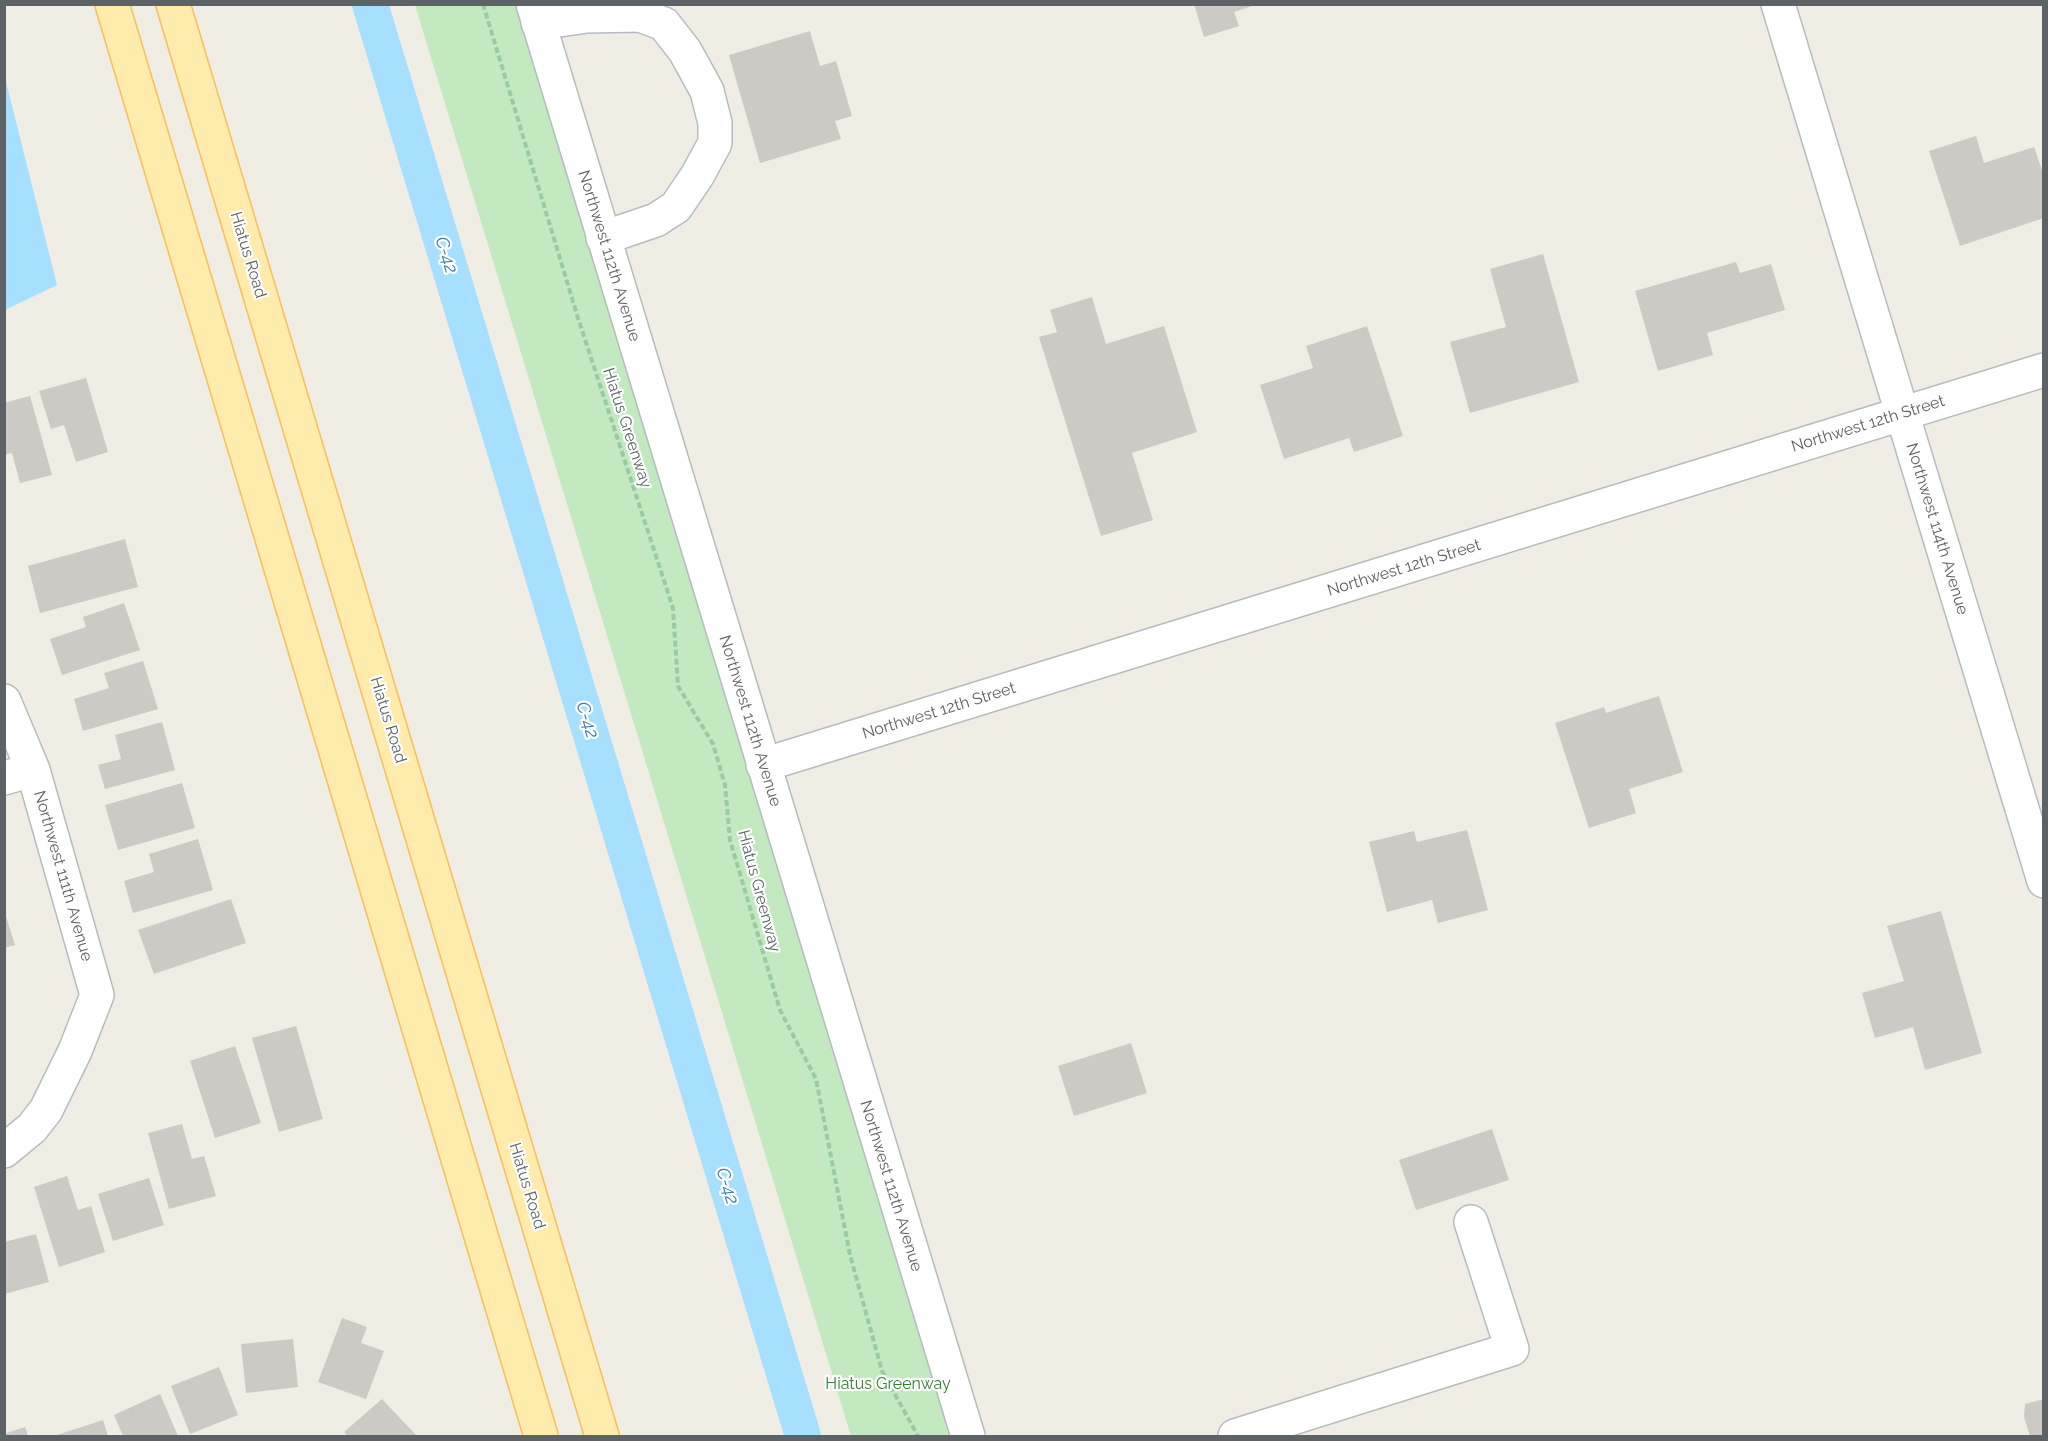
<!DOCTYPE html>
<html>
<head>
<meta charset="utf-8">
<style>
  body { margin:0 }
  #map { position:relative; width:2048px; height:1441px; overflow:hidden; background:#f0ede5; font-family:Raleway,sans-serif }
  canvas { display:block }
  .frame { position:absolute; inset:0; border:6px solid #5d6266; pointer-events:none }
</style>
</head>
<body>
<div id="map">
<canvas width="2048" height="1441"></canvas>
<div class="frame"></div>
</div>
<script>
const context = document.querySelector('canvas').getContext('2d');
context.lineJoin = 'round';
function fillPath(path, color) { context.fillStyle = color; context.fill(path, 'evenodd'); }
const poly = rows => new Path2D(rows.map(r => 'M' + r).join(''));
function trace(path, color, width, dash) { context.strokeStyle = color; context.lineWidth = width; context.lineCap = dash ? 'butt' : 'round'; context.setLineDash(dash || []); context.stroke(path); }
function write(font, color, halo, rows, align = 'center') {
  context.font = font + ' Raleway,sans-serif'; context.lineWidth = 4.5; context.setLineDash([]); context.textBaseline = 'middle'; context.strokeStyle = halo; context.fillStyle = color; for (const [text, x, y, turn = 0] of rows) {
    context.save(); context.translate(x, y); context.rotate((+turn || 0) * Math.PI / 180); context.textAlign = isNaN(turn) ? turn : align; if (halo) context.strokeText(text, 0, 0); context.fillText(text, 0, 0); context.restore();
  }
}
fillPath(poly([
  [415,5,519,5,957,1436,851,1436]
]), '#c3e9c0');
fillPath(poly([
  [5,78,57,285,5,310,4,310]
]), '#a6dfff');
trace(poly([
  [370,4,803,1436]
]), '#a6dfff', 36);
fillPath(poly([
  [1194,4,1255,4,1255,5,1234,12,1239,26,1204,37],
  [810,31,820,66,836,61,852,116,835,121,841,139,760,163,729,55],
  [1976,136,1984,163,2034,147,2044,176,2044,218,1960,246,1929,151],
  [1543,254,1579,382,1470,413,1450,342,1506,327,1490,269],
  [1736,262,1740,273,1771,264,1785,310,1707,333,1713,355,1658,371,1635,291],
  [1092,297,1106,344,1164,326,1197,432,1132,453,1153,520,1101,536,1039,337,1057,332,1050,310],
  [1367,326,1403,436,1354,452,1349,438,1284,459,1260,385,1313,368,1306,346],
  [86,378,108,452,76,462,64,425,51,429,39,391],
  [30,396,52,475,20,483,12,453,4,455,4,403],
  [125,539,138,587,40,613,28,566],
  [124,603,140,650,62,675,50,639,86,627,83,617],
  [143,661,158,709,83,731,74,699,109,688,104,673],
  [1659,696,1683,772,1629,789,1636,813,1589,828,1555,723,1604,707,1606,713],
  [162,722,175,770,105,789,98,765,121,759,115,735],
  [182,783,195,828,118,850,105,805],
  [1467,830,1488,910,1438,923,1432,900,1387,912,1369,842,1414,831,1417,842],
  [198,839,213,890,133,913,124,881,154,872,149,854],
  [231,899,246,943,154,974,138,930],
  [4,910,15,945,4,948],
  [1941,911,1982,1053,1925,1070,1913,1027,1875,1038,1862,993,1904,981,1887,926],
  [296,1026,323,1119,279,1132,252,1038],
  [1131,1043,1147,1093,1074,1116,1058,1066],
  [235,1046,261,1123,215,1138,190,1061],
  [182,1124,192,1159,204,1156,216,1196,169,1209,148,1133],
  [1492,1129,1509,1180,1416,1210,1399,1160],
  [67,1176,78,1210,91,1206,105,1252,59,1267,34,1187],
  [149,1178,164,1225,113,1241,98,1194],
  [36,1234,49,1282,4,1294,4,1242],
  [342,1318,367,1327,361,1343,384,1351,366,1399,318,1382],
  [293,1339,298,1387,246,1393,241,1344],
  [219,1367,238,1415,190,1434,171,1386],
  [160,1394,178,1436,123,1436,114,1415],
  [382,1399,417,1436,348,1436,344,1432],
  [2044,1399,2044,1436,2030,1436,2024,1417,2025,1404],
  [103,1420,108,1436,54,1436],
  [25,1427,28,1436,4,1436,4,1434]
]), '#cdc9c4');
const minor = poly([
  [533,4,968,1436],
  [1778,4,2044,881],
  [538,23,587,16,640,15,664,24,685,51,707,91,715,123,715,143,697,176,676,207,656,220,603,238],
  [4,701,33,770,97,995,75,1051,46,1110,32,1128,4,1151],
  [763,765,2044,370],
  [4,778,33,770],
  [1235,1436,1512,1349,1471,1222]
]);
const major = poly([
  [112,4,541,1436],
  [173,4,602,1436]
]);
trace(minor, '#b7bbbf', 36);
trace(major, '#f9bf55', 36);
trace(poly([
  [483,4,578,318,673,608,678,686,713,744,725,785,730,840,780,1010,816,1079,850,1255,882,1371,918,1436]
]), '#99caa3', 4, [6, 3]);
trace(minor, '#fff', 33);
trace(major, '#ffebab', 33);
write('16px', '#5d6266', '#fff', [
  ["Hiatus Road",248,255,73],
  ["Northwest 112th Avenue",609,256,73],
  ["Northwest 12th Street",1868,424,-17],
  ["Hiatus Greenway",627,428,72],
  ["Northwest 114th Avenue",1937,529,73],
  ["Northwest 12th Street",1404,568,-17],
  ["Northwest 12th Street",939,711,-17],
  ["Hiatus Road",388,720,73],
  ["Northwest 112th Avenue",750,721,73],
  ["Northwest 111th Avenue",63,876,74],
  ["Hiatus Greenway",759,891,75],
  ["Hiatus Road",527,1186,73],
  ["Northwest 112th Avenue",891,1186,73]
]);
write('16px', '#318230', '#fff', [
  ["Hiatus Greenway",888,1384]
]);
write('italic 18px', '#3a7bae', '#fff', [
  ["C-42",446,255,73],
  ["C-42",587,720,73],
  ["C-42",727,1186,73]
]);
</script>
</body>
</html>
